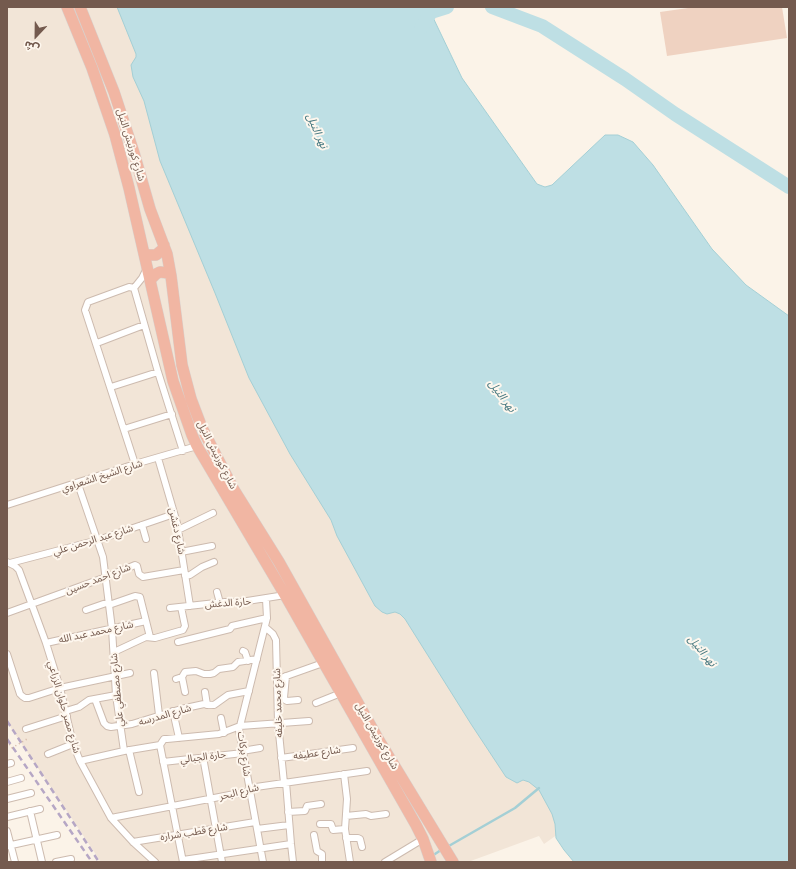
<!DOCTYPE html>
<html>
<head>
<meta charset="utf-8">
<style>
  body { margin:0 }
  #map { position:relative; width:796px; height:869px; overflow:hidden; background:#fbf3e8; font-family:"Public Sans","Noto Sans Arabic",sans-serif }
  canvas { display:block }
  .frame { position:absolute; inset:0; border:8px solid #745a4e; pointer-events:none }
  .north { position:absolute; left:16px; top:16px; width:40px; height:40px; -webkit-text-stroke:3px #fef7ee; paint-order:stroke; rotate:202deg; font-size:11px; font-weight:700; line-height:16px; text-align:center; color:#745a4e }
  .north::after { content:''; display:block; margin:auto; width:14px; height:18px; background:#745a4e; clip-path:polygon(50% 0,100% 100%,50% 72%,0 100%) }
</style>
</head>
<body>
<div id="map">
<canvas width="796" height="869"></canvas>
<div class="frame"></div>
<div class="north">ش</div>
</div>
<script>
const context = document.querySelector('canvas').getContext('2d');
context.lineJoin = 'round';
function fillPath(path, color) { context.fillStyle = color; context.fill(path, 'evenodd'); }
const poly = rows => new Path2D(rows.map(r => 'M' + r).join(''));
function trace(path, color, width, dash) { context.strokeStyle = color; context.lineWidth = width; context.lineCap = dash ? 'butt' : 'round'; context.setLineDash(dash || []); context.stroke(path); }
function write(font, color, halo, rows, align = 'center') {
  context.font = font + ' "Public Sans","Noto Sans Arabic",sans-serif'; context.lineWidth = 4; context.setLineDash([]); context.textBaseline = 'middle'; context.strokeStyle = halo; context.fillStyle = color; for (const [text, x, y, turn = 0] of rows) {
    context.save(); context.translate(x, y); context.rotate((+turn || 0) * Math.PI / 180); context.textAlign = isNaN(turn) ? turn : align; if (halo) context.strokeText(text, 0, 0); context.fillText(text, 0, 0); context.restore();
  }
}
fillPath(poly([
  [7,7,280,7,561,832,544,844,539,836,468,862,101,862,7,722]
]), '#f2e5d7');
const water = poly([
  [117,7,428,7,462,78,537,184,545,187,552,185,605,135,618,135,633,142,653,165,712,249,746,285,789,316,789,862,574,862,564,850,556,838,555,824,552,814,539,790,529,782,523,780,517,783,506,777,471,724,405,619,400,614,395,612,387,614,382,612,375,606,337,536,331,520,290,454,249,378,215,293,160,161,144,101,133,77,131,65,136,57,136,54,117,7]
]);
fillPath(water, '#bedfe4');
trace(water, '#a4cfd5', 1);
trace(poly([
  [447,847,515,808,539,788],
  [432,856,441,850]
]), '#a4cfd5', 2.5);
trace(poly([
  [492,7,542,26,625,79,675,114,789,187],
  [421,28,431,12,447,7]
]), '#bedfe4', 14);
fillPath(poly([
  [695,7,782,7,787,38,667,56,660,12]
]), '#efd2c1');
const street = poly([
  [134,288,142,278,147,268],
  [97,343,144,325],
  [111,387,158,372],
  [124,429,172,414],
  [158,458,177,523,190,606],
  [135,464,85,310,88,302,129,287,134,288,158,372,183,451],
  [78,484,103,557,112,629,116,695,124,751],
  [7,505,135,464,197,446],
  [142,525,146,539],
  [178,530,213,513],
  [181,552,212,546],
  [7,562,15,566,19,570,46,643,60,688,73,744,80,761,111,818,133,842,155,862],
  [10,563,98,540,174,514],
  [185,576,190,575,202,567,214,562],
  [217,592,220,603],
  [109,605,132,597,135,596,140,597,150,637],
  [170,608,225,602,241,602,285,595],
  [86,610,109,602],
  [7,613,106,577,135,565,137,566,139,574,143,577,184,570],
  [265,627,273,634,276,640,278,723,284,783],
  [178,642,230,629,232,626,267,618],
  [46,643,146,621],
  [243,651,245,652,248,661],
  [114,652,146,637,155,638,183,630,185,626,181,607],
  [7,654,20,694,22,696,25,698,29,698,60,688,130,673],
  [154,673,159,715],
  [286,676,284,698,285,700,287,701,298,700],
  [182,677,185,692],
  [176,679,182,677,185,672,196,671,204,674,210,674,214,673,219,669,233,667,238,662,257,659],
  [278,679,323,663],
  [205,692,207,705],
  [95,699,104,723,107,726,111,727,132,724,181,709,204,704,214,705,228,695,249,691],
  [316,703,341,693],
  [66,711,79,707,89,700,116,695],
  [173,711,179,738],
  [221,718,224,733],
  [26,729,67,716],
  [160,745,164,739,167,739,219,734,240,726,309,721],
  [160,745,183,862],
  [129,750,139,792],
  [242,751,260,748],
  [48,754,73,744],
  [203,757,222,862],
  [281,758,353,748],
  [80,761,124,751,160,745],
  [163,762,243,753],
  [7,764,11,763],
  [344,774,347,799,345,829,350,862],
  [7,782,21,778],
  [286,782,291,844,293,862],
  [7,799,31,793],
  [30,811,42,862],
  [288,812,305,811,307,806,321,804],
  [346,816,366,814,371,816,386,814],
  [7,817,40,809],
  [111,818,245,792,256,787,367,771],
  [320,824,331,824,333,830,345,829],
  [257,829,289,825],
  [7,831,15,862],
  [314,835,317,851,322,854,322,862],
  [346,838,358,838,360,839,362,847],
  [133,842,255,822],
  [7,846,57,835],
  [183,860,291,844],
  [56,862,71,859],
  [263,862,239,730,267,618,266,599],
  [385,862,423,839]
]);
const highway = poly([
  [67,7,92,68,115,135,129,188,173,381,192,435,197,446,285,595,416,825,423,839,431,862],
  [80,7,114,92,134,153,150,209,167,254,171,276,182,365,191,399,202,428,234,490,279,562,377,737,453,862],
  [144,253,148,255,156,255,163,249,164,245],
  [150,280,156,274,160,272,168,273,171,276]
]);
trace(street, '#cdbbaf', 8);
trace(highway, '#d8d1cd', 12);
trace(poly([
  [7,741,12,748]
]), '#d4b6a4', 1.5, [1, 3]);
trace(street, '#fff', 6);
trace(highway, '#f1b6a3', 11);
trace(poly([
  [7,721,99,862],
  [7,739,92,862]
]), '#b6a7c5', 2.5, [6, 4]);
trace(poly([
  [12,748,27,739]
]), '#d4b6a4', 1.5, [1, 3]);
write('10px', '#745a4e', '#fef7ee', [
  ["شارع كورنيش النيل",131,145,73],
  ["شارع كورنيش النيل",217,455,63],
  ["شارع الشيخ الشعراوي",102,476,-18],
  ["شارع دغشن",177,531,78],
  ["شارع عبد الرحمن علي",93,540,-17],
  ["شارع احمد حسين",98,579,-21],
  ["حارة الدغش",228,603,-4],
  ["شارع محمد عبد الله",96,632,-12],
  ["شارع مصطفي علي",117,690,-95],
  ["شارع محمد خليفه",278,703,-92],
  ["شارع مصر حلوان الزراعي",64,707,74],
  ["شارع المدرسه",165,715,-16],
  ["شارع كورنيش النيل",377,736,60],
  ["شارع عطيفه",317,753,-8],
  ["شارع بركات",244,754,82],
  ["حارة الجبالي",203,757,-7],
  ["شارع البحر",239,792,-14],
  ["شارع قطب شراره",194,832,-9]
]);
write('italic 11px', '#45777f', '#fef7ee', [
  ["نهر النيل",317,131,66],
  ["نهر النيل",502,396,53],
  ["نهر النيل",702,651,50]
]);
</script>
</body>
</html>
